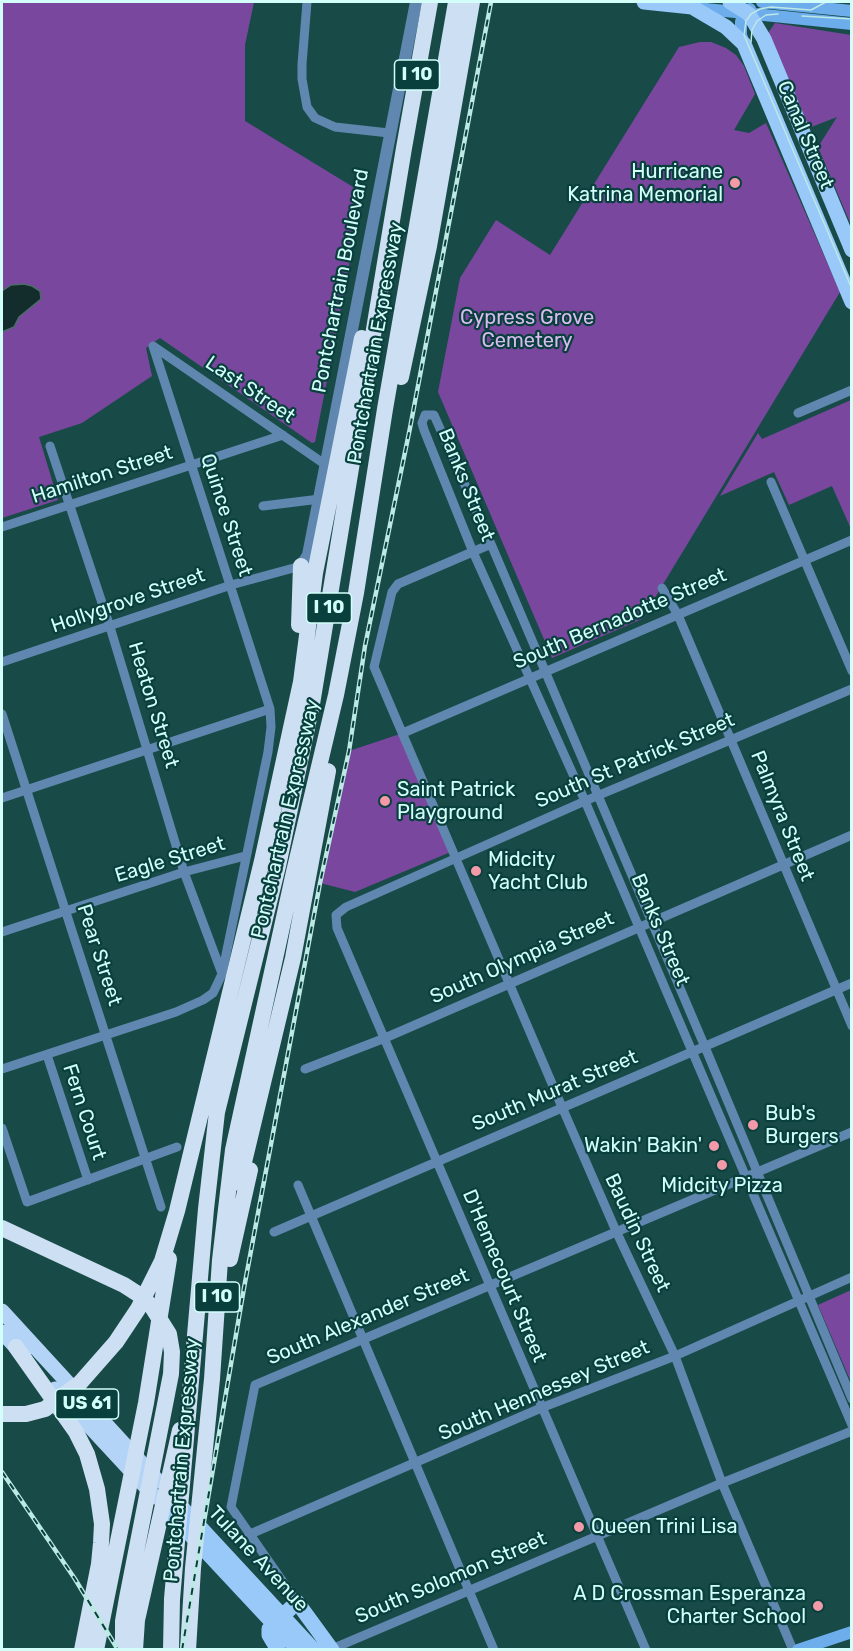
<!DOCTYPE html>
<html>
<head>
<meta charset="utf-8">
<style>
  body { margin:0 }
  #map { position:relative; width:853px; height:1651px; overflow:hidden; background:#184b47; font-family:Rubik,sans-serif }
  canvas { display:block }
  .frame { position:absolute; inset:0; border:3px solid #d3fffb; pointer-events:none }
</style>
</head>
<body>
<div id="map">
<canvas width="853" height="1651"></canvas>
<div class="frame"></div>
</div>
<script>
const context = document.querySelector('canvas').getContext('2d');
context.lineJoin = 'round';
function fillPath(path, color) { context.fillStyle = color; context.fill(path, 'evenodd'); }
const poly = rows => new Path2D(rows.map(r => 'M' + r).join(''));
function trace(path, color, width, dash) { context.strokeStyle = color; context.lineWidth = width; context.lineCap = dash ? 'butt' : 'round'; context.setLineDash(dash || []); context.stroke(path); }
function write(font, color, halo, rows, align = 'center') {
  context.font = font + ' Rubik,sans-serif'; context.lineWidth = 4.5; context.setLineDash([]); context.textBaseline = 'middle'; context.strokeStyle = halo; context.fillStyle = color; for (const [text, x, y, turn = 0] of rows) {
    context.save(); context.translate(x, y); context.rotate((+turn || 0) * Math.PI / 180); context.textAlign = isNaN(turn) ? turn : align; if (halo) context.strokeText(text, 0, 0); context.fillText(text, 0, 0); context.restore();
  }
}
fillPath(poly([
  [2,2,254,2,245,45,245,121,363,193,315,442,312,443,160,338,146,348,152,376,82,423,39,437,58,500,2,518],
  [775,23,851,35,851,225,818,147,837,117,809,128,768,33],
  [700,42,711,42,726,48,736,55,744,66,755,94,734,130,749,133,766,123,840,292,642,619,552,658,438,392,460,278,496,220,550,255,679,47],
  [851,400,851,529,832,486,789,505,774,472,720,496,758,433,762,439],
  [403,733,453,851,355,892,320,883,349,751],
  [851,1290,851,1382,818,1305]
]), '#7a479e');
const water = poly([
  [24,284,32,286,40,291,41,299,19,317,14,327,2,332,2,291,11,285,24,284]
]);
fillPath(water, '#122d2b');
trace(water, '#4c6c69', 1.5);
trace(poly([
  [307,2,302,64,302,79,307,107,315,118,335,127,389,133],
  [153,346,326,465],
  [798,413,852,390],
  [50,446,110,627,184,872,221,971],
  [771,482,852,671],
  [263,506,320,499],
  [2,527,283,435],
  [491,544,398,584,392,592,374,667,562,1107,616,1231,675,1356,722,1483,793,1650],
  [662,588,678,615,852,1026],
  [2,662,231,585,301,566],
  [2,714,161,1207],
  [403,733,852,540],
  [2,798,270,709],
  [2,932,184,872,245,856],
  [47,1055,88,1180],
  [2,1069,176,1012,203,1000,213,993,222,974,268,752,271,727,270,709,153,346],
  [305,1069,385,1038,852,835],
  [2,1128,27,1202,177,1147],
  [298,1185,494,1650],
  [274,1232,852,983],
  [852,1399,705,1047,491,544,434,415,425,415,422,423,424,430,473,552,585,801,852,1425],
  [248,1535,541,1408,675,1356,852,1277],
  [297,1602,231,1507,255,1385,852,1132],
  [332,1649,722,1483,852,1431],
  [646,1650,337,928,336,915,346,907,585,801,852,689]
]), '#6087af', 9);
trace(poly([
  [301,566,308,555,416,2]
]), '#6087af', 12);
trace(poly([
  [762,2,852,11],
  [696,8,852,24],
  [744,44,741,35,741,22,743,13,750,9],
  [798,1650,852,1632]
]), '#6dadec', 12);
trace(poly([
  [644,2,692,7,726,27,744,44,852,302],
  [730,2,749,14,764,39,852,250],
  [175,1500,314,1650],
  [169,1512,298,1650],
  [278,1650,269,1635,269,1629,297,1602,332,1650]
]), '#99c9f9', 15);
trace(poly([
  [2,1311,158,1481],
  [2,1332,24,1356],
  [55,1389,155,1497]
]), '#b3d4f6', 15);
trace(poly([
  [401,377,429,246,472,2],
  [299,625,301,566],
  [239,1183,293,958,328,771],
  [2,1228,124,1285,141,1296,152,1307,169,1334,172,1352,171,1374,127,1598,123,1621,123,1650],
  [230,1259,250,1170],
  [16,1347,76,1432,87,1454,97,1489,102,1524,101,1543,99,1564,82,1650],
  [2,1414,26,1414,45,1409,80,1383,116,1342,138,1309,162,1261,177,1211,262,861,301,682,315,573,362,338],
  [96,1650,146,1403,169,1259],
  [135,1650,137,1620,180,1430],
  [171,1650,172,1599,206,1209,217,1112,278,866,312,704,404,148,430,2],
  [188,1650,193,1568,212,1379,220,1260,233,1150,294,872,336,695,356,593,385,409,456,2]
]), '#cddff3', 16);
trace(poly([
  [826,2,811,10,771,7,760,9,751,14,746,21,744,35,852,289],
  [802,16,852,19],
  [751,42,752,30,757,21,766,15,778,14]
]), '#bde9e5', 1.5);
const rail = poly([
  [2,1472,75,1579,118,1650],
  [182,1650,244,1288,320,883,349,751,365,646,410,428,491,2]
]);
trace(rail, '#bde9e5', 4.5);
trace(rail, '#09403d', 2, [7]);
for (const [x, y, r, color] of [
  [735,183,6,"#f39aa9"],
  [385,801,6,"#f39aa9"],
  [476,871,6,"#f39aa9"],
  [753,1125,6,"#f39aa9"],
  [714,1146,6,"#f39aa9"],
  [722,1165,6,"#f39aa9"],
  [579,1527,6,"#f39aa9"],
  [818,1606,6,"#f39aa9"]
]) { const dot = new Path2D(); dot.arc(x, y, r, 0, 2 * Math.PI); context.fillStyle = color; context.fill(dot); trace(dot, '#09403d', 2); }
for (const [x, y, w] of [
  [417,75,45],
  [329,608,45],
  [217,1297,45],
  [87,1404,63]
]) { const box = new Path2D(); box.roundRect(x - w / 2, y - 15, w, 30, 4.5); context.fillStyle = '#09403d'; context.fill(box); trace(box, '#d3fffb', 1.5); }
write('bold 18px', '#d3fffb', null, [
  ["I 10",417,75],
  ["I 10",329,608],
  ["I 10",217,1297],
  ["US 61",87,1404]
]);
write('20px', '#d3fffb', '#09403d', [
  ["Canal Street",805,135,67],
  ["Pontchartrain Boulevard",341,281,-79],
  ["Pontchartrain Expressway",376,343,-80],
  ["Last Street",250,390,34],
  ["Hamilton Street",102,475,-18],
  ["Banks Street",466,485,68],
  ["Quince Street",226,515,72],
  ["Hollygrove Street",128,601,-19],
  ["South Bernadotte Street",620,619,-23],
  ["Heaton Street",153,705,73],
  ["South St Patrick Street",635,761,-23],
  ["Palmyra Street",782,816,68],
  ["Pontchartrain Expressway",286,819,-77],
  ["Eagle Street",170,860,-17],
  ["Banks Street",660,930,67],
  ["Pear Street",99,955,72],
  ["South Olympia Street",522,958,-24],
  ["South Murat Street",555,1091,-23],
  ["Fern Court",84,1112,72],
  ["Baudin Street",637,1233,65],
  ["D'Hemecourt Street",504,1276,67],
  ["South Alexander Street",368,1317,-23],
  ["South Hennessey Street",544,1391,-23],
  ["Pontchartrain Expressway",182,1460,-85],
  ["Tulane Avenue",258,1559,47],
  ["South Solomon Street",451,1578,-23]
]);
write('20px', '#d3fffb', '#09403d', [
  ["Hurricane",723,172,"right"],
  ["Katrina Memorial",723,195,"right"],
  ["Saint Patrick",397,790],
  ["Playground",397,813],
  ["Midcity",488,860],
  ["Yacht Club",488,883],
  ["Bub's",765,1114],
  ["Burgers",765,1137],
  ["Wakin' Bakin'",702,1146,"right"],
  ["Midcity Pizza",722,1186,"center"],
  ["Queen Trini Lisa",591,1527],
  ["A D Crossman Esperanza",806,1594,"right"],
  ["Charter School",806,1617,"right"]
], 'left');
write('20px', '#d8bcf0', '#09403d', [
  ["Cypress Grove",527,318],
  ["Cemetery",527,341]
]);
</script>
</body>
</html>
